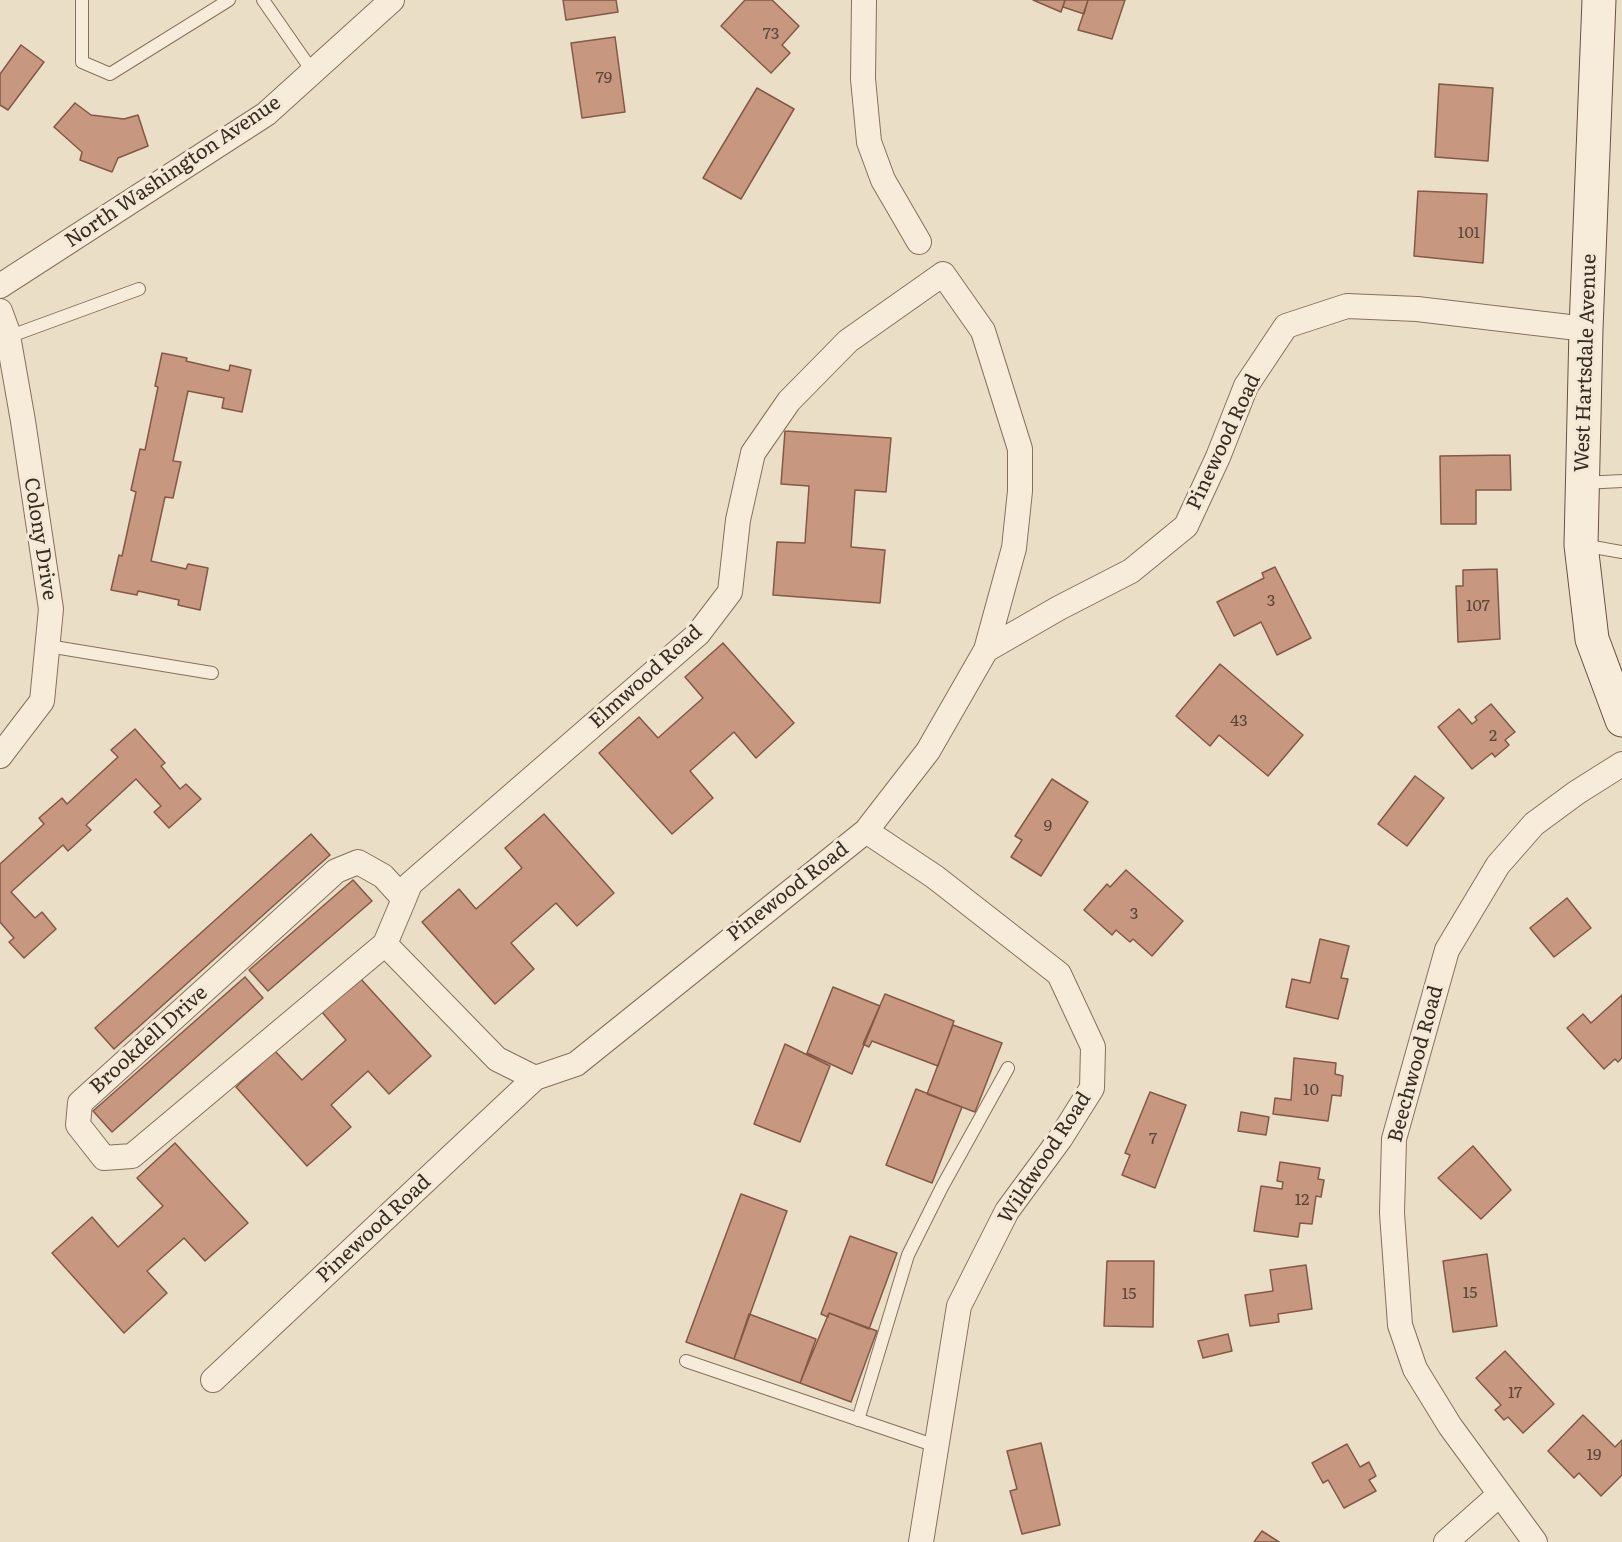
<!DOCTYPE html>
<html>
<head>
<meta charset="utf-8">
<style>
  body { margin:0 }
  canvas { display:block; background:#ebdec7 }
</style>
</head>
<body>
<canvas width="1622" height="1542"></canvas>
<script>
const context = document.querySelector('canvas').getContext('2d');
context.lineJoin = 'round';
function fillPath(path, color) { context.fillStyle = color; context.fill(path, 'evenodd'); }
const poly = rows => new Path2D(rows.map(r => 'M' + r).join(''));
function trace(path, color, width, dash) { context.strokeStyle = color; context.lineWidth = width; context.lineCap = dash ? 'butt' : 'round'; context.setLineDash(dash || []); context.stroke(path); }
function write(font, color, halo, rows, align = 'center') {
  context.font = font + ' Literata,serif'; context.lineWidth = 6; context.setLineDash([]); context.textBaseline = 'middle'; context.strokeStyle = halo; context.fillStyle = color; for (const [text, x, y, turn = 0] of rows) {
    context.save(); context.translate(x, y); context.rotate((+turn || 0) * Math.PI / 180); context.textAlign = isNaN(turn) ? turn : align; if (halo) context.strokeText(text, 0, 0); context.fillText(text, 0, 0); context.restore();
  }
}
const building = poly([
  [563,0,616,0,618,12,566,20,563,0],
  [745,0,772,0,799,26,782,45,790,53,771,73,721,26,745,0],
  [1033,0,1065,0,1061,12,1033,0],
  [1065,0,1088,0,1084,14,1063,7,1065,0],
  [1088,0,1125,0,1112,39,1078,30,1088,0],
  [615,37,625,112,582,118,571,43,615,37],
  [21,45,44,62,8,110,0,105,0,74,21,45],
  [1439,84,1493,88,1488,161,1435,157,1439,84],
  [757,88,794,109,741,199,703,178,757,88],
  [75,103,91,115,124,119,138,115,148,146,118,158,112,172,80,160,82,152,54,127,75,103],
  [1418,191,1487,194,1483,263,1414,256,1418,191],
  [162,353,187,358,186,361,229,371,230,365,251,370,242,412,222,408,224,398,188,391,173,461,181,462,173,498,165,497,151,561,186,569,188,564,208,568,200,610,178,605,179,600,138,591,137,595,111,590,119,555,122,556,136,492,131,490,140,449,145,450,158,387,155,386,162,353],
  [785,431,891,438,886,492,855,490,851,547,885,550,880,603,773,595,777,542,805,543,809,486,781,484,785,431],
  [1510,455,1511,490,1476,490,1476,524,1441,524,1440,456,1510,455],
  [1275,567,1311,638,1277,655,1261,622,1234,636,1217,602,1264,578,1262,573,1275,567],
  [1497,569,1500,639,1458,642,1456,586,1463,586,1463,570,1497,569],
  [723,643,794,723,756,758,734,732,690,771,713,798,672,834,599,753,639,717,658,738,703,698,685,677,723,643],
  [1220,664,1303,735,1268,776,1219,735,1210,746,1176,716,1220,664],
  [1491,704,1515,732,1505,740,1509,745,1495,757,1492,753,1472,769,1438,727,1459,709,1472,724,1477,720,1475,717,1491,704],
  [135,729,165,763,161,766,180,789,186,784,201,799,169,828,154,812,161,806,136,779,86,825,91,830,68,851,63,845,11,892,35,918,42,912,56,929,24,958,9,942,14,938,0,922,0,864,44,824,39,818,62,798,67,804,118,757,111,750,135,729],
  [1415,776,1444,798,1407,846,1378,824,1415,776],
  [1052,779,1088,802,1041,876,1011,857,1022,840,1015,836,1052,779],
  [544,814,614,893,577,926,556,903,511,943,534,969,495,1004,422,922,459,889,476,909,522,868,505,848,544,814],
  [311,834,330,855,114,1049,95,1028,311,834],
  [1126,870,1183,921,1152,956,1133,939,1130,942,1116,930,1112,935,1084,910,1107,884,1110,887,1126,870],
  [353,880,372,901,268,991,249,970,353,880],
  [1567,898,1591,928,1554,957,1530,928,1567,898],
  [1320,939,1349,946,1341,978,1348,979,1338,1019,1286,1007,1292,979,1310,983,1320,939],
  [245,977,263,998,112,1132,93,1111,245,977],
  [359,977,431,1056,389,1094,368,1071,331,1105,351,1127,307,1166,236,1087,275,1051,302,1080,346,1040,321,1011,359,977],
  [833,987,880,1006,852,1074,807,1053,833,987],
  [885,994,954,1021,938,1066,872,1041,869,1047,863,1044,885,994],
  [1622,995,1622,1058,1618,1062,1615,1059,1604,1069,1567,1028,1583,1014,1591,1023,1622,995],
  [953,1025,1002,1043,975,1112,927,1094,953,1025],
  [785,1044,830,1066,800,1142,754,1124,785,1044],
  [1294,1058,1336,1063,1335,1074,1343,1076,1341,1096,1332,1095,1328,1121,1273,1114,1275,1098,1291,1100,1294,1058],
  [916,1089,962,1107,932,1183,886,1165,916,1089],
  [1150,1092,1186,1105,1155,1188,1122,1175,1130,1155,1125,1153,1150,1092],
  [1241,1112,1269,1117,1266,1135,1238,1131,1241,1112],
  [175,1143,248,1223,205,1261,184,1238,147,1271,167,1293,124,1333,52,1253,92,1217,118,1247,163,1206,137,1178,175,1143],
  [1473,1146,1511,1190,1481,1219,1438,1178,1473,1146],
  [1280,1162,1320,1168,1318,1179,1324,1180,1321,1197,1316,1196,1312,1224,1300,1223,1298,1237,1254,1231,1261,1186,1282,1189,1283,1182,1277,1181,1280,1162],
  [741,1194,787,1211,734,1359,686,1342,741,1194],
  [850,1236,897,1253,869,1329,829,1313,828,1317,821,1314,850,1236],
  [1487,1254,1497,1326,1453,1332,1443,1261,1487,1254],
  [1107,1261,1154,1261,1153,1327,1104,1326,1107,1261],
  [1306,1265,1312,1309,1278,1314,1279,1322,1250,1326,1245,1295,1273,1291,1270,1270,1306,1265],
  [829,1313,877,1331,851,1402,800,1383,829,1313],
  [749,1314,816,1339,800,1383,734,1359,749,1314],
  [1228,1334,1232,1351,1203,1358,1198,1341,1228,1334],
  [1505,1351,1554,1404,1523,1433,1508,1417,1504,1420,1495,1410,1501,1405,1476,1378,1505,1351],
  [1583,1415,1615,1447,1622,1440,1622,1475,1601,1496,1579,1473,1574,1478,1548,1451,1583,1415],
  [1041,1443,1060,1525,1022,1534,1010,1491,1017,1489,1007,1451,1041,1443],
  [1347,1444,1360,1467,1369,1462,1376,1476,1369,1480,1376,1491,1344,1508,1328,1480,1323,1483,1312,1463,1347,1444],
  [1262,1531,1279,1542,1254,1542,1262,1531]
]);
fillPath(building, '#c7987f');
trace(building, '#835945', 1.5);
const service = poly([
  [82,0,82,62,110,74,229,0],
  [263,0,313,72],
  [8,337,139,289],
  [1583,483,1622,481],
  [1582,545,1622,552],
  [48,646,212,673],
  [686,1361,936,1446],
  [858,1420,908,1255,942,1187,1008,1068]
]);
const minor = poly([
  [864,0,863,79,869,142,883,180,919,242],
  [0,286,266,114,392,0],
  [0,311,7,330,23,421,51,609,42,701,0,756],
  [986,650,1059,608,1131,571,1186,526,1218,457,1246,386,1286,326,1347,306,1417,309,1586,329],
  [866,831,935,877,1059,974,1093,1047,1092,1088,1060,1139,1007,1211,959,1306,921,1542],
  [385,944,497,1059,535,1078,576,1064,866,831,928,751,986,650,1014,548,1020,491,1020,449,983,331,943,274,848,341,789,401,753,453,738,520,730,592,698,634,410,884,404,899,385,944,132,1156,104,1158,78,1125,80,1103,336,871,358,862,383,876,404,899],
  [213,1380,535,1078],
  [1446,1542,1499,1495],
  [1535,1542,1450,1426,1415,1369,1400,1325,1392,1213,1394,1139,1447,950,1498,865,1534,824,1576,793,1622,764]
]);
const secondary = poly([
  [1599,0,1586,329,1581,545,1592,639,1622,720]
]);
trace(service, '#86705d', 14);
trace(minor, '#86705d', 26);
trace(secondary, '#685141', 35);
trace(service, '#f7ecda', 12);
trace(minor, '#f7ecda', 24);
trace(secondary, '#f7ecda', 33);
write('16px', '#5b4638', null, [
  ["73",771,34],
  ["79",604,78],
  ["101",1469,233],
  ["3",1271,601],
  ["107",1478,606],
  ["43",1239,721],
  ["2",1493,736],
  ["9",1048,826],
  ["3",1134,914],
  ["10",1311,1090],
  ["7",1153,1139],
  ["12",1302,1200],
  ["15",1470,1293],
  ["15",1129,1294],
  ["17",1515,1393],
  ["19",1594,1455]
]);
write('20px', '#372a20', '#f3e9d6', [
  ["North Washington Avenue",173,172,-34],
  ["West Hartsdale Avenue",1586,363,-88],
  ["Pinewood Road",1224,442,-65],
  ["Colony Drive",40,539,81],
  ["Elmwood Road",646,677,-42],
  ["Pinewood Road",788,892,-38],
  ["Brookdell Drive",149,1040,-42],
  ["Beechwood Road",1416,1064,-75],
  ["Wildwood Road",1045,1158,-57],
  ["Pinewood Road",374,1229,-43]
]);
</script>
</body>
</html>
